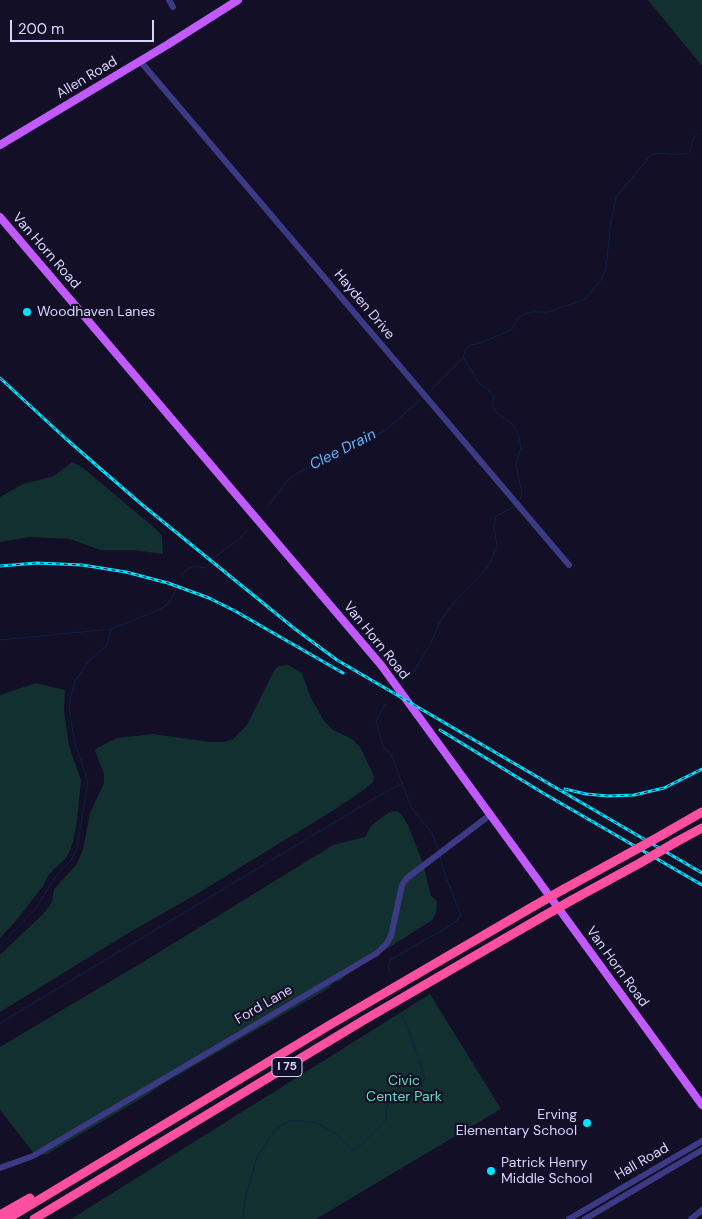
<!DOCTYPE html>
<html>
<head>
<meta charset="utf-8">
<style>
  body { margin:0 }
  #map { position:relative; width:702px; height:1219px; overflow:hidden; background:#130f26; font-family:"DM Sans",sans-serif }
  canvas { display:block }
  .scale { position:absolute; left:10px; top:20px; width:144px; height:22px; box-sizing:border-box; border:2px solid #d9d4ff; border-top:0; padding-left:6px; font-size:15px; line-height:18px; white-space:nowrap; color:#d9d4ff; -webkit-text-stroke:4px #130f26; paint-order:stroke }
</style>
</head>
<body>
<div id="map">
<canvas width="702" height="1219"></canvas>
<div class="scale">200 m</div>
</div>
<script>
const context = document.querySelector('canvas').getContext('2d');
context.lineJoin = 'round';
function fillPath(path, color) { context.fillStyle = color; context.fill(path, 'evenodd'); }
const poly = rows => new Path2D(rows.map(r => 'M' + r).join(''));
function trace(path, color, width, dash) { context.strokeStyle = color; context.lineWidth = width; context.lineCap = dash ? 'butt' : 'round'; context.setLineDash(dash || []); context.stroke(path); }
function write(font, color, halo, rows, align = 'center') {
  context.font = font + ' "DM Sans",sans-serif'; context.lineWidth = 4.5; context.setLineDash([]); context.textBaseline = 'middle'; context.strokeStyle = halo; context.fillStyle = color; for (const [text, x, y, turn = 0] of rows) {
    context.save(); context.translate(x, y); context.rotate((+turn || 0) * Math.PI / 180); context.textAlign = isNaN(turn) ? turn : align; if (halo) context.strokeText(text, 0, 0); context.fillText(text, 0, 0); context.restore();
  }
}
fillPath(poly([
  [648,0,702,0,702,66],
  [72,462,82,467,157,530,162,536,163,554,133,550,100,550,70,539,29,537,0,542,0,497,23,484,54,476],
  [288,665,302,673,310,696,324,721,333,730,352,739,360,747,374,776,373,782,365,789,334,810,195,895,125,935,0,1012,0,955,45,912,52,902,54,889,77,864,83,849,90,813,104,783,104,774,95,751,97,748,117,738,153,734,210,742,224,742,233,739,247,725,275,669,279,666],
  [36,683,65,690,64,711,69,746,81,780,77,821,73,842,67,857,49,874,43,886,15,922,0,938,0,695],
  [397,811,402,815,408,825,422,861,431,896,437,901,436,913,432,920,345,976,340,981,334,982,329,988,161,1085,147,1095,47,1154,40,1155,33,1152,0,1110,0,1047,143,962,333,845,365,837,371,826,381,818,390,812],
  [430,994,501,1109,316,1219,71,1219]
]), '#12302f');
trace(poly([
  [428,393,463,358],
  [519,502,522,494,516,465,521,446,518,434,512,424,496,412,494,407,493,395,479,383,463,357,465,350,470,345,478,344,511,330,519,317,524,314,532,312,548,312,585,299,601,280,606,269,610,228,616,197,651,155,659,153,678,155,688,153,690,150,693,139,702,129],
  [266,508,290,478,296,474,316,463,336,457,357,447,366,441,386,430,422,398],
  [214,558,239,539,248,529],
  [181,575,189,568,195,566,205,568,209,564],
  [0,640,111,629,159,610,169,603,177,588],
  [402,684,413,673,430,645,440,622,452,605,485,570,491,561,497,545,494,527,496,516,514,507],
  [385,704,376,721,381,740,384,748,391,754,411,807,432,833,439,851],
  [0,946,36,908,55,877,71,860,77,849,88,781,75,744,69,709,70,700,75,681,89,661,107,645,111,629],
  [390,972,388,968,390,960,453,924,461,916,442,866,440,855],
  [403,1016,418,1056],
  [0,1023,385,792,403,783],
  [243,1219,245,1199,257,1157,276,1129,285,1123,293,1120,316,1123,335,1133,351,1149,357,1149,386,1120,386,1111,388,1103,408,1097,419,1088,425,1078,419,1059]
]), '#0c2248', 1);
trace(poly([
  [169,0,173,7],
  [140,61,569,565],
  [0,1168,33,1156,377,953,387,943,391,936,402,885,407,878,490,815],
  [569,1219,702,1141],
  [585,1219,702,1150],
  [691,1219,702,1210]
]), '#3d3a85', 6);
trace(poly([
  [0,145,167,45,238,0],
  [0,217,381,665,702,1105]
]), '#c25bff', 8);
trace(poly([
  [662,835,702,812],
  [676,842,702,828],
  [564,889,626,855],
  [572,900,640,863],
  [0,1215,30,1198],
  [7,1219,333,1023,534,906],
  [34,1219,364,1020,542,917]
]), '#ff4fa3', 9);
const rail = poly([
  [0,378,65,438,140,503,295,629,337,660,702,873],
  [0,566,37,563,82,565,126,572,168,583,209,598,235,611,343,673],
  [440,730,543,793,702,885],
  [565,789,586,794,608,796,634,795,664,788,702,769]
]);
trace(rail, '#00e5ff', 3);
trace(rail, '#130f26', 1, [4]);
trace(poly([
  [626,855,662,835],
  [640,863,676,842],
  [534,906,564,889],
  [542,917,572,900]
]), '#ff4fa3', 9);
for (const [x, y, r, color] of [
  [27,312,5,"#00e5ff"],
  [587,1123,5,"#00e5ff"],
  [491,1171,5,"#00e5ff"]
]) { const dot = new Path2D(); dot.arc(x, y, r, 0, 2 * Math.PI); context.fillStyle = color; context.fill(dot); trace(dot, '#130f26', 2); }
for (const [x, y, w] of [
  [287,1067,30]
]) { const box = new Path2D(); box.roundRect(x - w / 2, y - 9.5, w, 19, 4); context.fillStyle = '#130f26'; context.fill(box); trace(box, '#d9d4ff', 1); }
write('bold 12px', '#d9d4ff', null, [
  ["I 75",287,1067]
]);
write('14px', '#d9d4ff', '#130f26', [
  ["Allen Road",87,78,-31],
  ["Van Horn Road",46,251,49],
  ["Hayden Drive",364,305,50],
  ["Van Horn Road",376,641,51],
  ["Van Horn Road",617,967,54],
  ["Ford Lane",264,1005,-30],
  ["Hall Road",642,1162,-30]
]);
write('14px', '#d9d4ff', '#130f26', [
  ["Woodhaven Lanes",37,312],
  ["Erving",577,1115,"right"],
  ["Elementary School",577,1131,"right"],
  ["Patrick Henry",501,1163],
  ["Middle School",501,1179]
], 'left');
write('14px', '#5fe0c0', '#130f26', [
  ["Civic",404,1081],
  ["Center Park",404,1097]
]);
write('italic 15px', '#62b6ff', '#130f26', [
  ["Clee Drain",343,450,-27]
]);
</script>
</body>
</html>
